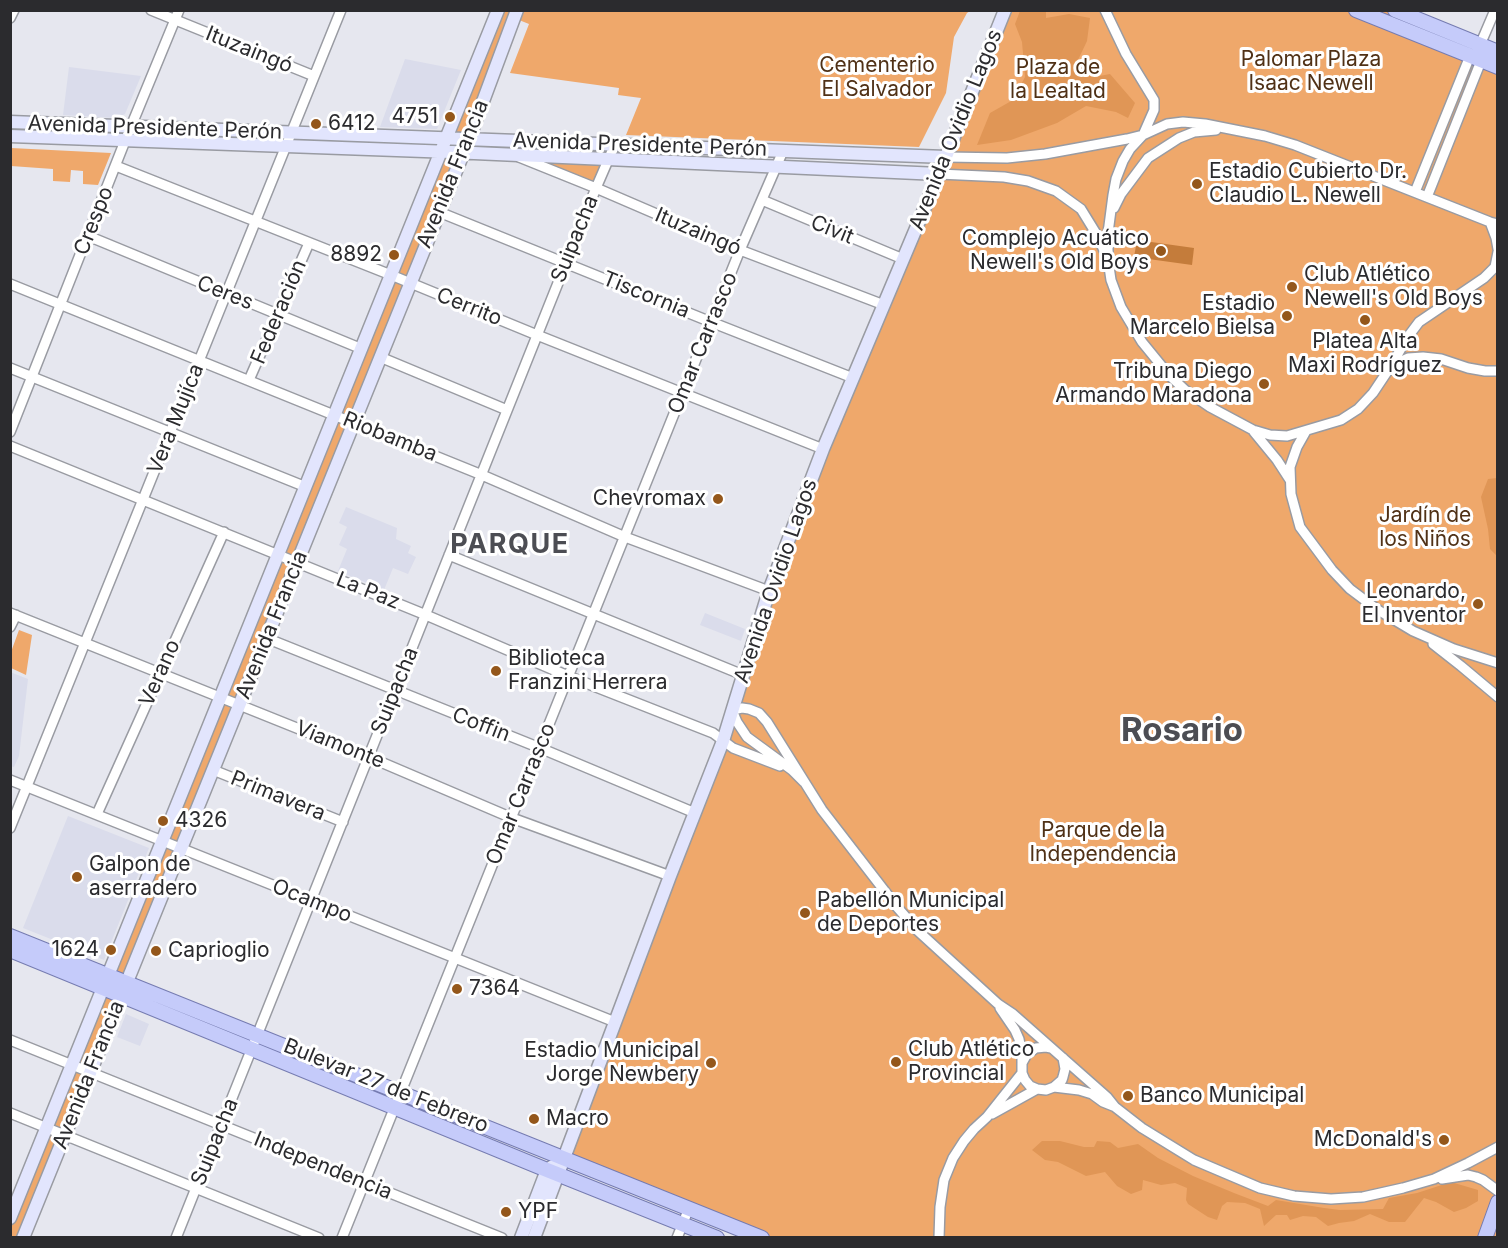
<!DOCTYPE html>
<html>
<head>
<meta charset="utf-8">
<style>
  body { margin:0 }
  #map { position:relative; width:1508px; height:1248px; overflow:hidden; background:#e6e7ef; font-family:Inter,sans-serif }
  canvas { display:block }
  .frame { position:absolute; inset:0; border:12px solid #2b2b2e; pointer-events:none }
</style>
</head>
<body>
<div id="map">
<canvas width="1508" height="1248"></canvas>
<div class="frame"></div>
</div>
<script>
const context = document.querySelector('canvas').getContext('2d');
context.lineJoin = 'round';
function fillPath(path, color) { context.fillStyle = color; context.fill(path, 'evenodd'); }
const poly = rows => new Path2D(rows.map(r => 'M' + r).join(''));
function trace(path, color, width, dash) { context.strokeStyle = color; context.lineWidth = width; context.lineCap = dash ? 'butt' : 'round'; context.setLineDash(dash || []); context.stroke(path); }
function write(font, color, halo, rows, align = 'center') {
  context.font = font + ' Inter,sans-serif'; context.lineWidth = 6; context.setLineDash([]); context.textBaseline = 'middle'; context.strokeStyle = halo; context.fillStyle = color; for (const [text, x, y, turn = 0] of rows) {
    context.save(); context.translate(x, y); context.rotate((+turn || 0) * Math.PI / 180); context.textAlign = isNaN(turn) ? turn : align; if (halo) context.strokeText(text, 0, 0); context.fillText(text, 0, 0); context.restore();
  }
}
fillPath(poly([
  [405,59,461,70,437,129,380,127],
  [69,67,141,76,125,114,116,118,63,115],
  [346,507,397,528,396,539,411,546,408,553,416,557,408,574,393,568,384,590,338,571,347,549,339,545,347,527,339,523],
  [705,613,745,629,741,641,700,625],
  [10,672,28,679,19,756,14,767,10,766],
  [68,816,149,848,104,960,23,928],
  [126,1014,149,1024,140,1046,117,1037]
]), '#dadceb');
fillPath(poly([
  [498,11,517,11,23,1237,11,1237,10,1218],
  [523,11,970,11,967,13,954,37,946,93,919,147,626,135,641,98,618,95,619,88,510,73,529,24,519,20],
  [1005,11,1395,11,1497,52,1497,1237,762,1237,563,1158,670,876,769,591],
  [11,148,111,153,98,185,83,184,83,171,71,170,70,182,53,181,53,169,11,166],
  [545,161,602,164,593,183,545,163],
  [19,630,32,635,26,675,11,668,11,652]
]), '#efa86b');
fillPath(poly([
  [1020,11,1046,11,1046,18,1069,14,1090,18,1087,41,1078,60,1094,77,1110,74,1135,103,1128,118,1116,112,1086,106,1057,123,1011,140,977,145,990,113,1013,100,1025,77,1022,42,1015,24],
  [1497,478,1498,478,1497,556,1490,549,1488,529,1481,497,1488,479],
  [1042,1141,1060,1141,1084,1147,1094,1147,1097,1141,1110,1142,1118,1148,1138,1144,1158,1158,1193,1176,1234,1193,1268,1206,1276,1200,1324,1208,1340,1210,1383,1209,1389,1198,1417,1193,1451,1182,1478,1190,1478,1201,1466,1208,1454,1212,1436,1202,1424,1198,1405,1222,1389,1222,1370,1214,1354,1221,1339,1223,1328,1226,1316,1217,1303,1216,1290,1220,1287,1215,1276,1215,1264,1226,1260,1209,1245,1203,1227,1202,1222,1206,1217,1220,1208,1217,1188,1204,1186,1200,1187,1188,1175,1183,1161,1185,1143,1180,1142,1190,1131,1194,1117,1186,1105,1172,1086,1176,1058,1162,1045,1160,1032,1150]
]), '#e09656');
fillPath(poly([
  [1137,240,1194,248,1192,265,1134,257]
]), '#c47c3b');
const street = poly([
  [151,10,314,76],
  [1105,10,1126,54,1154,100,1154,110,1143,135,1130,149,1123,161,1116,179,1113,195,1108,233,1108,260,1111,280,1121,307,1142,342,1169,375,1185,390,1210,407,1253,430,1270,435,1287,436,1341,420,1358,409,1373,393,1391,366,1407,338,1419,322,1484,278,1495,267,1498,252],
  [10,18,14,10],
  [519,157,596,188,740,250,884,305],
  [946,157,1007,158,1045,154,1127,139,1143,135,1167,124,1183,122,1205,124,1265,136,1295,145,1490,222,1498,224],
  [116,166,391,275,537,335,823,449],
  [939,174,1004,177,1028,181,1056,191,1081,209,1097,235,1107,257],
  [1415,192,1470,56],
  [1427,197,1481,61,1480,45,1495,10],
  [762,200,903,259],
  [1114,208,1121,194,1148,158,1179,138,1194,132,1216,130],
  [439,212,711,322,853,378],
  [1490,222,1496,238,1498,249],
  [88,236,362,349],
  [10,284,482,475,625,537,769,591],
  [380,357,507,410],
  [1391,366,1408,358,1423,357,1441,359,1468,368,1485,371,1498,371],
  [10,368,306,487],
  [249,380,309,243],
  [1306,431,1297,447,1290,467,1291,494,1300,527,1332,570,1350,589,1378,610,1413,631,1454,649,1498,663],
  [10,432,125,141,179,10],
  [1254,432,1277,460,1290,480],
  [10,446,426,615,568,676,713,733,733,748,780,766],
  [449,555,743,675],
  [10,613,369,757,512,818,670,876],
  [10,627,16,615],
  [266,638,540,748,695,813],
  [1433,644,1461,666,1498,697],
  [213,770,343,822],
  [10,780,615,1022],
  [804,782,792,770,747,737,737,722,732,710,742,708,749,709,759,713,767,722,822,810,897,907,918,931,998,1004,1013,1014,1107,1097,1115,1107,1142,1128,1194,1160,1260,1188,1294,1196,1331,1199,1363,1197,1403,1188,1434,1179,1468,1163,1498,1147],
  [97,814,224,532],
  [10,828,341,10],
  [1000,1008,1015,1030,1019,1039,1022,1055,1022,1073,1025,1080,1030,1086,1037,1089,1046,1090,1054,1087,1062,1080,1063,1077,1065,1069,1063,1058],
  [10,1040,502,1238],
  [1022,1063,1027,1054,1036,1048,1046,1047,1051,1048],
  [1054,1087,1079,1090,1092,1094,1103,1102,1113,1106],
  [10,1113,319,1238],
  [992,1114,1037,1089],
  [1442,1179,1468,1175,1476,1177,1483,1180,1498,1191],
  [176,1238,596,188,615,144],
  [342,1238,740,250,783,151],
  [677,1238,689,1208],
  [939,1238,940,1207,944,1180,953,1158,964,1141,974,1129,987,1117,1022,1073]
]);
const secondary = poly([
  [10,122,946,157],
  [10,136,452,152,939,174],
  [10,1218,498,10],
  [23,1238,469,139,517,10],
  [521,1238,547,1170,553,1166],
  [534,1238,670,876,723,741,769,591,823,449,939,174,1005,10]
]);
const primary = poly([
  [1356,10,1498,67],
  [1395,10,1498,52],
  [10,936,762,1238],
  [10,950,547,1170,717,1238],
  [1485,1238,1498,1202]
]);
trace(street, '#999ba2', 12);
trace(secondary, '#999ba2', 15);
trace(primary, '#767cb1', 16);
trace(street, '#fff', 9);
trace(secondary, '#e2e5fd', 12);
trace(primary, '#c5cbfa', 14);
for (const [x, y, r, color] of [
  [450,117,6,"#94571b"],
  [316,124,6,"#94571b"],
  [1197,184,6,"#94571b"],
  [1161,251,6,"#94571b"],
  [394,255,6,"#94571b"],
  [1292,287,6,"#94571b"],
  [1287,316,6,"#94571b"],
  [1365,320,6,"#94571b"],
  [1264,384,6,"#94571b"],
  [718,499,6,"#94571b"],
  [1478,604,6,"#94571b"],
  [496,671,6,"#94571b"],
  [163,821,6,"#94571b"],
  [77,877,6,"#94571b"],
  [805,913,6,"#94571b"],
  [111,950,6,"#94571b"],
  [156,951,6,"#94571b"],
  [457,989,6,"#94571b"],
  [896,1062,6,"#94571b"],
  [711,1063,6,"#94571b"],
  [1128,1096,6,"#94571b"],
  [534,1119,6,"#94571b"],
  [1444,1140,6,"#94571b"],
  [506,1212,6,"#94571b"]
]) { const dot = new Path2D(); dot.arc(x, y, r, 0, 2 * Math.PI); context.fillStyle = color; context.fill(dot); trace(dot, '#fff', 2); }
write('21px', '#2b2b2e', '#fff', [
  ["Ituzaingó",249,50,22],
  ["Avenida Presidente Perón",155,128,2],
  ["Avenida Ovidio Lagos",956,130,-68],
  ["Avenida Presidente Perón",640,145,2],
  ["Avenida Francia",453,174,-68],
  ["Crespo",94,221,-68],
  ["Civit",832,230,22],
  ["Ituzaingó",698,232,23],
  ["Suipacha",575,239,-68],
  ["Ceres",225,293,22],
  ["Tiscornia",646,295,22],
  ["Cerrito",469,307,22],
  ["Federación",279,312,-67],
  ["Omar Carrasco",703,343,-68],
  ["Vera Mujíca",176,419,-68],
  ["Riobamba",390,437,22],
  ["Avenida Ovidio Lagos",776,581,-71],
  ["La Paz",368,591,22],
  ["Avenida Francia",272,625,-68],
  ["Verano",160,673,-66],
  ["Suipacha",395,691,-68],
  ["Coffin",481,725,21],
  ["Viamonte",340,745,22],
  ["Omar Carrasco",521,794,-68],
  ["Primavera",278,796,22],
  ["Ocampo",312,901,22],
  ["Avenida Francia",89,1075,-68],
  ["Bulevar 27 de Febrero",386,1086,22],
  ["Suipacha",215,1142,-68],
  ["Independencia",323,1166,22]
]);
write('21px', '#503116', '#fff', [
  ["Palomar Plaza",1311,60],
  ["Isaac Newell",1311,84],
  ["Cementerio",877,66],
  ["El Salvador",877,90],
  ["Plaza de",1058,68],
  ["la Lealtad",1058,92],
  ["Jardín de",1425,516],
  ["los Niños",1425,540],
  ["Parque de la",1103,831],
  ["Independencia",1103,855]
]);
write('21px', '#2b2b2e', '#fff', [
  ["4751",438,117,"right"],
  ["6412",328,124],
  ["Estadio Cubierto Dr.",1209,172],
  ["Claudio L. Newell",1209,196],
  ["Complejo Acuático",1149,239,"right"],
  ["Newell's Old Boys",1149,263,"right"],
  ["8892",382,255,"right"],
  ["Club Atlético",1304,275],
  ["Newell's Old Boys",1304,299],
  ["Estadio",1275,304,"right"],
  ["Marcelo Bielsa",1275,328,"right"],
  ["Platea Alta",1365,342,"center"],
  ["Maxi Rodríguez",1365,366,"center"],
  ["Tribuna Diego",1252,372,"right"],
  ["Armando Maradona",1252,396,"right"],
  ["Chevromax",706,499,"right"],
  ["Leonardo,",1466,592,"right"],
  ["El Inventor",1466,616,"right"],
  ["Biblioteca",508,659],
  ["Franzini Herrera",508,683],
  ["4326",175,821],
  ["Galpon de",89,865],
  ["aserradero",89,889],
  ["Pabellón Municipal",817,901],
  ["de Deportes",817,925],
  ["1624",99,950,"right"],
  ["Caprioglio",168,951],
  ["7364",469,989],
  ["Club Atlético",908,1050],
  ["Provincial",908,1074],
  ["Estadio Municipal",699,1051,"right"],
  ["Jorge Newbery",699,1075,"right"],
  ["Banco Municipal",1140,1096],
  ["Macro",546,1119],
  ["McDonald's",1432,1140,"right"],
  ["YPF",518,1212]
], 'left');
context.letterSpacing = '1.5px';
write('bold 27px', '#4c4d53', '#fff', [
  ["PARQUE",510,545]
]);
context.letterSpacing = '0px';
write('bold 33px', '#4c4d53', '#fff', [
  ["Rosario",1182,731]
]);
</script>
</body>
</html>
